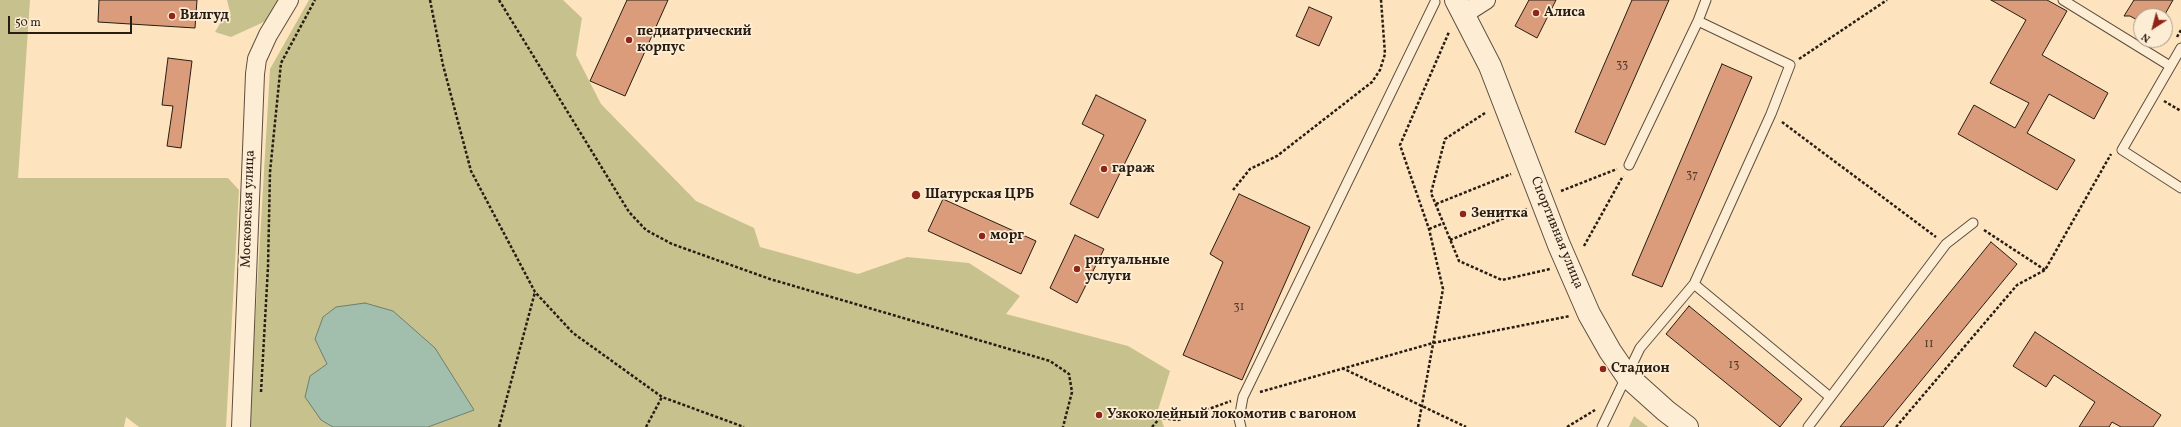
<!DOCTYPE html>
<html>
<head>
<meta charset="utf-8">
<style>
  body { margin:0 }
  #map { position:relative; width:2181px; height:427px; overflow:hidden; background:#fde4bf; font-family:Vollkorn,serif }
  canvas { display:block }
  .north { position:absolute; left:2133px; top:8px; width:40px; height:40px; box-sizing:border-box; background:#feedd5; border:1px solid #a89a87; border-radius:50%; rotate:216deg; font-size:11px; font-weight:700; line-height:16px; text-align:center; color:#281d13 }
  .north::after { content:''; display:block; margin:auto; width:14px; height:18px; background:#8f2418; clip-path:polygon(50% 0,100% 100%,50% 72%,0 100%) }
  .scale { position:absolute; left:8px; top:16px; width:124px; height:18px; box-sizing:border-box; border:2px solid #281d13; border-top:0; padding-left:5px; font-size:12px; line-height:14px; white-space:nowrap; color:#281d13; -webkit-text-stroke:3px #feedd5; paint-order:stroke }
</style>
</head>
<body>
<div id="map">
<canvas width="2181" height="427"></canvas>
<div class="north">N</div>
<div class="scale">50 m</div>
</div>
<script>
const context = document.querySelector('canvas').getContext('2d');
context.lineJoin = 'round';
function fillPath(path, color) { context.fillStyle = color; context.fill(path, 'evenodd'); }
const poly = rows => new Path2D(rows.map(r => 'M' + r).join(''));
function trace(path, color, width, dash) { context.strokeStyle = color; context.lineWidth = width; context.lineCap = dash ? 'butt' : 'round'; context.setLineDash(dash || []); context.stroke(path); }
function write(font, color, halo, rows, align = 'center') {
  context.font = font + ' Vollkorn,serif'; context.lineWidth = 3.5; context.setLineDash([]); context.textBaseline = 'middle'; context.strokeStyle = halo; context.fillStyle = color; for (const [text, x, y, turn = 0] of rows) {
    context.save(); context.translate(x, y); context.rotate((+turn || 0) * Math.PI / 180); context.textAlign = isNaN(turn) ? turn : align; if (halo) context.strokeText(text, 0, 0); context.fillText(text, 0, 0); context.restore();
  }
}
fillPath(poly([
  [0,0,30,0,18,178,228,178,239,190,226,427,139,427,126,417,124,427,0,427],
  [227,0,279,0,266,21,231,37,215,32,221,22,231,16],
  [309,0,563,0,582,18,576,55,601,104,696,201,754,228,760,247,858,274,907,257,969,263,1020,296,1006,314,1128,346,1170,371,1158,410,1164,427,249,427,270,69],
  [1634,416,1648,427,1629,427]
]), '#c7c28d');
const water = poly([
  [365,303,393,311,435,348,474,410,428,427,333,427,321,420,305,397,310,376,327,364,315,339,323,317,336,307,365,303]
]);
fillPath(water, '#a1bfac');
trace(water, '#717e6f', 1);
const building = poly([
  [99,0,197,0,195,28,98,22,99,0],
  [627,0,668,0,625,96,590,81,627,0],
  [1529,0,1556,0,1537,38,1515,26,1529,0],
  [1632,0,1669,0,1605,145,1575,132,1632,0],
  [1991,0,2047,0,2067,11,2042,55,2108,93,2094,119,2049,94,2027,133,2075,160,2057,190,1958,134,1974,105,2015,128,2029,103,1990,83,2026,20,1991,0],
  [2134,0,2173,0,2164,16,2141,16,2141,22,2130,16,2124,16,2134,0],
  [1309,7,1332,17,1319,46,1296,36,1309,7],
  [168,58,192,61,181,148,167,146,173,106,162,105,168,58],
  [1722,64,1752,77,1662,287,1632,275,1722,64],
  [1096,95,1146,120,1098,218,1070,204,1104,135,1082,124,1096,95],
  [1239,194,1310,227,1242,380,1183,355,1223,262,1210,254,1239,194],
  [943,199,1036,241,1021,274,928,231,943,199],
  [1075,235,1104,249,1077,303,1050,288,1075,235],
  [1991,242,2017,264,1883,427,1840,427,1991,242],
  [1689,306,1802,399,1780,427,1666,334,1689,306],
  [2035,332,2161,415,2153,427,2121,427,2112,422,2109,427,2079,427,2095,402,2054,375,2046,387,2013,366,2035,332]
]);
fillPath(building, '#db9c7b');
trace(building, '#281d13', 1);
const service = poly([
  [2063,0,2170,66],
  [2181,48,2122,150,2181,188],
  [1629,165,1698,21],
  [1694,284,1771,114,1790,65,1698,21,1706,0],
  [1241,427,1239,419,1243,397,1435,2],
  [1602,427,1640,348,1694,284,1830,397],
  [1808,427,1946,244,1973,223]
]);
const minor = poly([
  [1464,14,1486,0],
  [241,427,255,74,257,59,268,35,289,0]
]);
const tertiary = poly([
  [1456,0,1490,66,1559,245,1589,314,1610,351,1627,376,1666,411,1687,427]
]);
trace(service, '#5d4f3e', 11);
trace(minor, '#5d4f3e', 20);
trace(tertiary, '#5d4f3e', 24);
trace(poly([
  [430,0,443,65,471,171,535,292,573,333,662,397,744,427],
  [499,0,629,212,646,230,672,244,770,279,1050,361,1069,374,1072,392,1063,427],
  [2177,37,2181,30],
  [1799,59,1887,0],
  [2164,101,2181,111],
  [1485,113,1445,139,1431,193,1459,261,1502,280,1550,269],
  [1782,122,1936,237],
  [1233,190,1250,169,1277,156,1372,82,1380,70,1385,54,1381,0],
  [1561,191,1617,169],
  [1436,204,1511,174],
  [1429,229,1444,223],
  [1984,230,2045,270],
  [1450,240,1527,209],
  [1584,246,1623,176],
  [1342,368,1466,427],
  [261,392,268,267,270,172,281,63,315,0],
  [1260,392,1433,343,1570,316],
  [499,427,535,292],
  [646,427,662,397],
  [1152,427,1160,418,1178,420,1231,401],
  [1418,427,1443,289,1429,229,1400,145,1449,32],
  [1567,427,1595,410],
  [1896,427,2017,285,2045,270,2111,154]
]), '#281d13', 2.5, [3, 2]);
trace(service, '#feedd5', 9);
trace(minor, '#feedd5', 18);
trace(tertiary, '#feedd5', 22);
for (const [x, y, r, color] of [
  [1536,13,4,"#8f2418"],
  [172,16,4,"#8f2418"],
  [629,40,4,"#8f2418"],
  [1104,169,4,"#8f2418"],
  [916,195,5,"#8f2418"],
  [1463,214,4,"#8f2418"],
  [982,236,4,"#8f2418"],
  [1077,269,4,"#8f2418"],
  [1603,369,4,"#8f2418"],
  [1099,415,4,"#8f2418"]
]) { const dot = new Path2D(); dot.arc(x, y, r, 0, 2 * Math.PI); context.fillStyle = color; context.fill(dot); trace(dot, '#feedd5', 1.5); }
write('12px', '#553d2d', null, [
  ["33",1622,66],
  ["37",1692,176],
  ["31",1239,308],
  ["11",1929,345],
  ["13",1734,366]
]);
write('bold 14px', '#281d13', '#feedd5', [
  ["Алиса",1544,13],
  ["Вилгуд",180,16],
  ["педиатрический",637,32],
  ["корпус",637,48],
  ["гараж",1112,169],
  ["Шатурская ЦРБ",925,195],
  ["Зенитка",1471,214],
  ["морг",990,236],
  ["ритуальные",1085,261],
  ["услуги",1085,277],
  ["Стадион",1611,369],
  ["Узкоколейный локомотив с вагоном",1107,415]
], 'left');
write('14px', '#281d13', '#feedd5', [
  ["Московская улица",249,209,-88],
  ["Спортивная улица",1556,233,68]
]);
</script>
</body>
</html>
